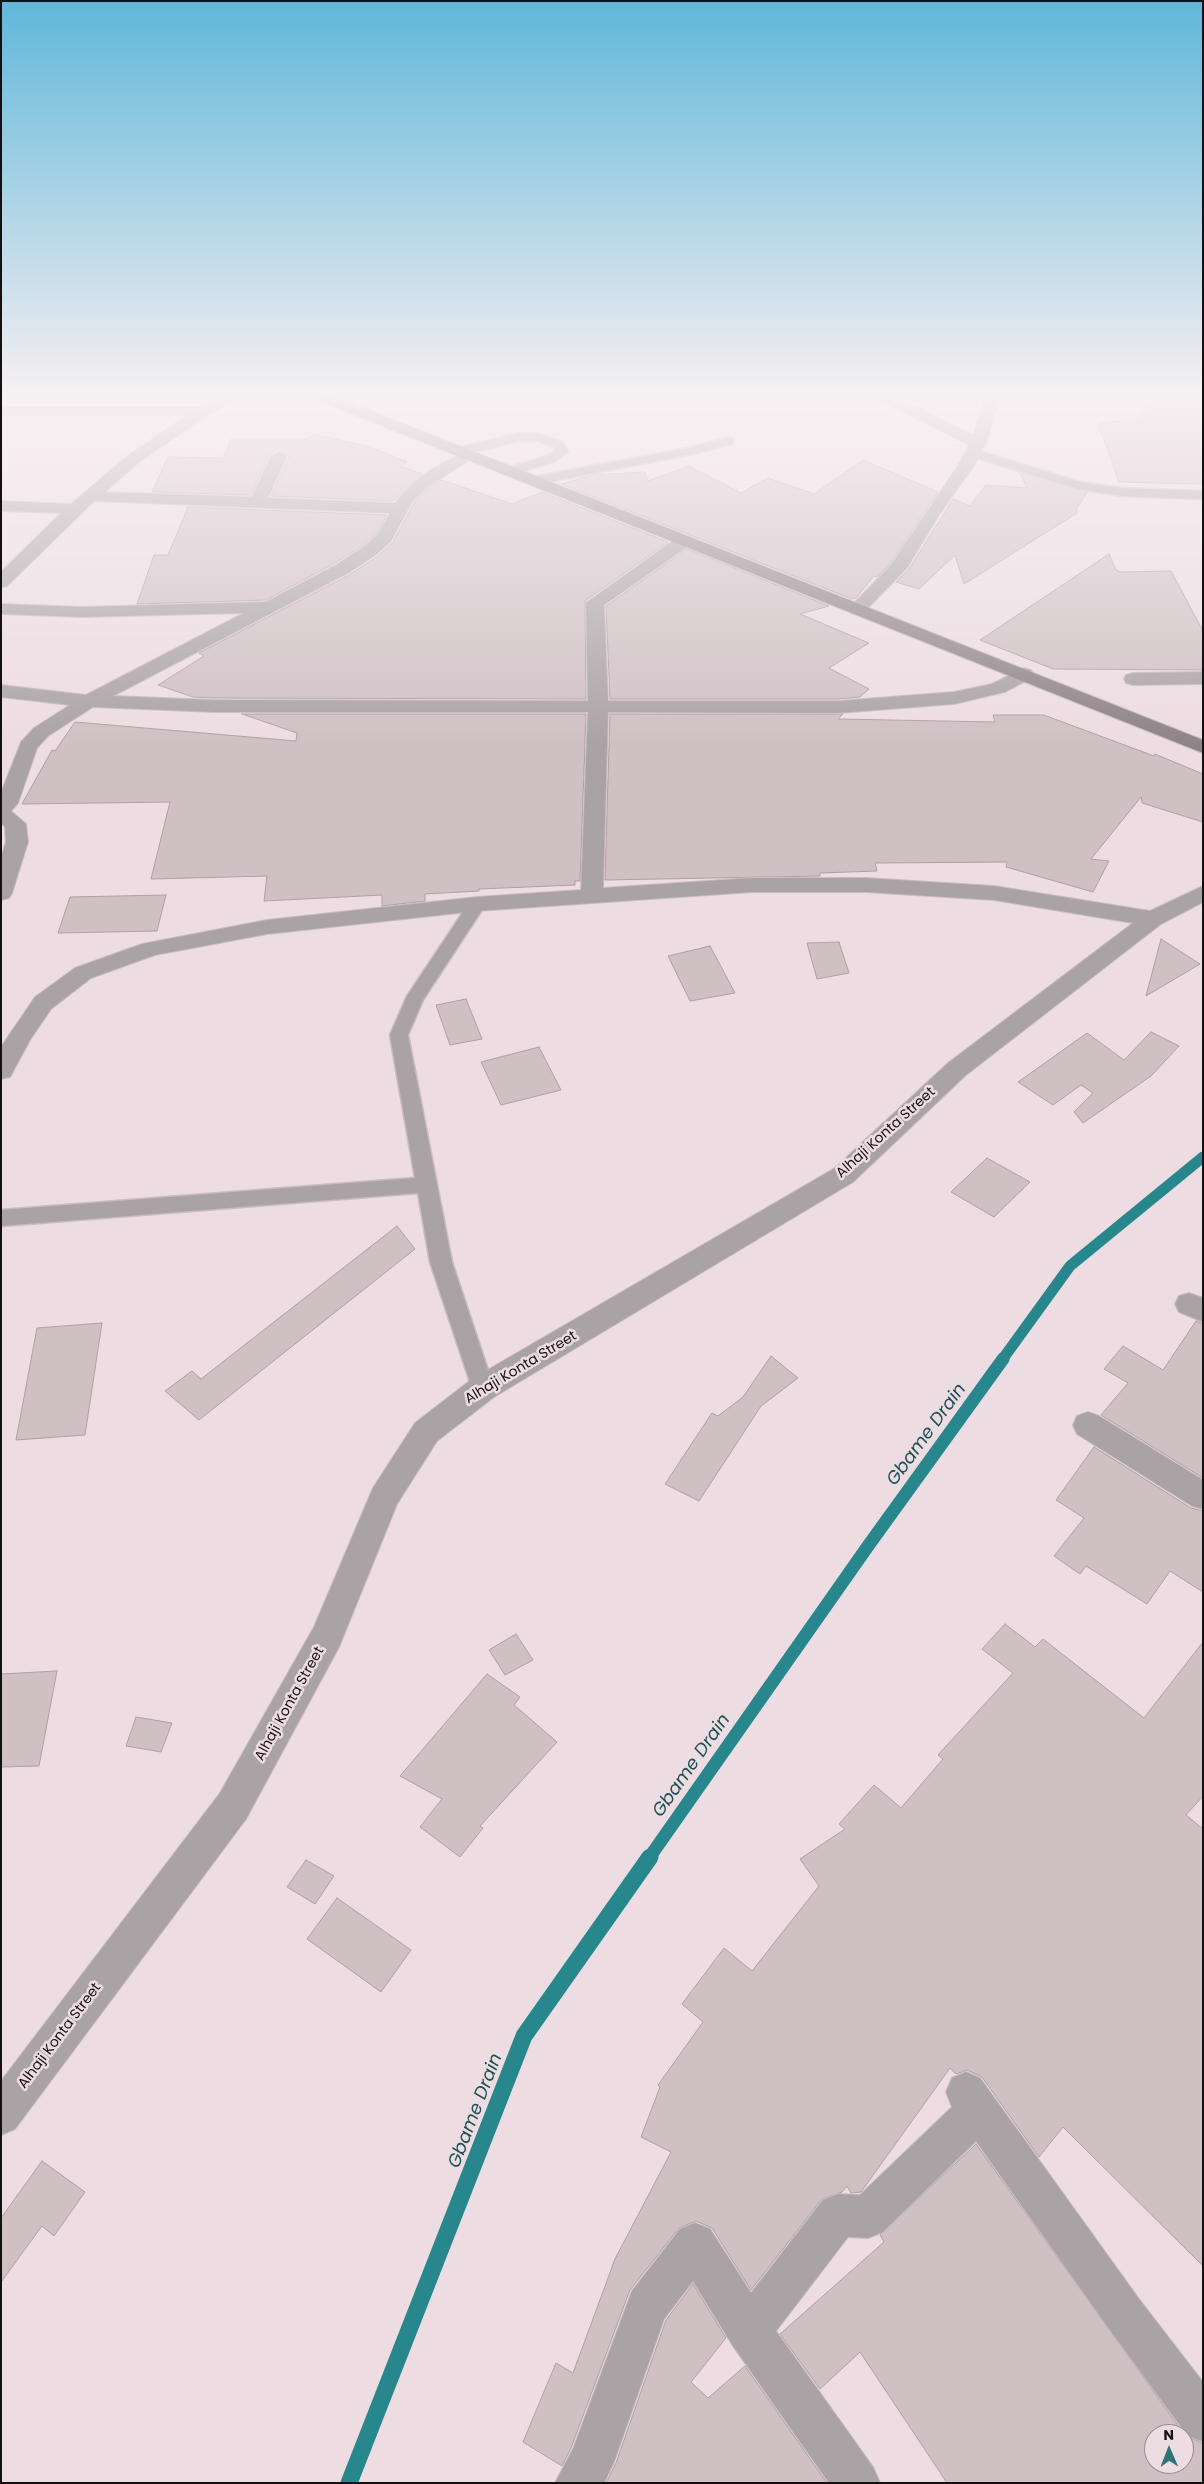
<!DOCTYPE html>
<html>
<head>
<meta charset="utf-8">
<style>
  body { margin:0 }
  #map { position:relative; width:1204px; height:2484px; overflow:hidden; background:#eddde2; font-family:Poppins,sans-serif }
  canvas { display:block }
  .frame { position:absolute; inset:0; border:2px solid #140f10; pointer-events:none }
  .north { position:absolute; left:1144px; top:2424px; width:50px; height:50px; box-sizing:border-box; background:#eddde2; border:1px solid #968b8e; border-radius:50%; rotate:359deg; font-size:14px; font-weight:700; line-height:20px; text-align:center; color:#140f10 }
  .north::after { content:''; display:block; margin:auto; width:18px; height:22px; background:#2c767a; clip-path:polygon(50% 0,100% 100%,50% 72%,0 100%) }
</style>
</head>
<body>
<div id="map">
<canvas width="1204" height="2484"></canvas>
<div class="frame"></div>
<div class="north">N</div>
</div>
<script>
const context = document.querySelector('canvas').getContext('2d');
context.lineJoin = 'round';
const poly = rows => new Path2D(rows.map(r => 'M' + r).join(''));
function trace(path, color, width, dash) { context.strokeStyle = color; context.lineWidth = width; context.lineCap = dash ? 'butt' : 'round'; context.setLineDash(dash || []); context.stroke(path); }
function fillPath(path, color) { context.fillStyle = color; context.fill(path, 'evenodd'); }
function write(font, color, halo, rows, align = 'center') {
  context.font = font + ' Poppins,sans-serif'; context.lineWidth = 5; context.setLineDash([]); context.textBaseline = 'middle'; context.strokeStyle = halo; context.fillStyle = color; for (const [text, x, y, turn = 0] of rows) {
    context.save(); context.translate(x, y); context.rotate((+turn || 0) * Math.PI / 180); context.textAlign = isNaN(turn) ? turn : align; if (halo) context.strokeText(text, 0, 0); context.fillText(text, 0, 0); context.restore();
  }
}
trace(poly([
  [1002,1360,1070,1266,1203,1157]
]), '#28878d', 11);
trace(poly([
  [649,1858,868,1546,1003,1359]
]), '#28878d', 13);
trace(poly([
  [349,2483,524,2036,650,1857]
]), '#28878d', 17);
const building = poly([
  [1157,397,1174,397,1203,403,1203,484,1119,482,1098,423,1137,420,1157,397],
  [315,434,370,447,407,462,400,466,422,474,394,501,271,496,289,457,278,449,269,455,251,495,152,492,168,457,223,458,231,439,307,439,315,434],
  [863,460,938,492,890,564,877,577,874,576,856,598,852,599,561,484,593,475,645,472,648,481,689,466,741,493,768,478,814,494,863,460],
  [1020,473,1088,492,1076,509,1077,513,964,584,955,555,919,589,896,582,909,569,953,499,970,506,986,485,1027,488,1020,473],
  [442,480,512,504,542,492,668,542,585,601,586,699,214,698,193,697,158,685,204,656,199,653,349,575,378,556,393,542,414,503,427,489,442,480],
  [188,507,387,515,377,533,364,545,335,563,266,600,137,604,154,555,168,555,188,507],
  [687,549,829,606,800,614,869,643,829,668,869,689,860,697,838,699,610,699,606,606,687,549],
  [1109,554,1116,570,1120,572,1171,571,1203,631,1203,670,1053,669,980,640,1109,554],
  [242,714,586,714,580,881,575,881,575,885,479,889,479,891,425,894,425,901,382,906,382,895,264,901,267,876,151,879,170,802,22,804,52,750,55,751,75,722,296,741,297,733,242,714],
  [610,714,843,714,838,719,995,722,993,715,1044,715,1154,756,1155,754,1203,774,1203,822,1142,803,1141,797,1091,859,1109,861,1093,892,1006,867,1007,862,875,863,877,871,820,873,820,876,605,880,610,714],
  [166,895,157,931,58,933,70,897,166,895],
  [1161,939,1200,964,1146,996,1161,939],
  [839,942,849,973,817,979,807,943,839,942],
  [710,946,735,993,690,1001,668,956,710,946],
  [466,999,482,1039,450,1045,436,1005,466,999],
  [1151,1032,1179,1046,1151,1076,1083,1123,1074,1112,1093,1093,1081,1085,1053,1105,1018,1082,1087,1033,1124,1060,1151,1032],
  [539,1047,561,1090,501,1105,481,1062,539,1047],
  [987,1158,1030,1182,994,1217,951,1192,987,1158],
  [397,1226,415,1249,199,1420,165,1391,192,1371,201,1379,397,1226],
  [1196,1321,1203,1324,1203,1478,1101,1415,1128,1383,1104,1369,1123,1346,1163,1370,1196,1321],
  [102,1323,85,1435,16,1440,37,1328,102,1323],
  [771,1356,798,1378,761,1406,699,1501,665,1484,712,1413,718,1416,743,1397,771,1356],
  [1094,1447,1191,1508,1203,1511,1203,1592,1170,1571,1147,1604,1086,1566,1080,1574,1054,1556,1084,1518,1056,1500,1094,1447],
  [1005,1624,1035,1647,1043,1639,1144,1718,1203,1642,1203,1796,1186,1815,1203,1829,1203,2266,1063,2127,1039,2157,982,2077,967,2070,956,2074,950,2068,861,2192,851,2193,847,2186,842,2192,822,2199,751,2290,712,2228,696,2221,679,2228,630,2290,571,2448,562,2466,523,2442,556,2363,573,2373,615,2259,671,2152,641,2137,660,2087,658,2085,703,2022,682,2004,724,1948,752,1971,819,1886,800,1859,845,1829,839,1824,874,1785,901,1808,943,1759,938,1755,1013,1673,982,1649,1005,1624],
  [516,1634,533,1660,505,1675,489,1650,516,1634],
  [57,1671,39,1766,1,1767,1,1674,57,1671],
  [487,1674,520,1697,514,1705,557,1742,480,1826,483,1828,460,1857,420,1827,442,1799,400,1776,487,1674],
  [136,1717,172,1723,161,1752,126,1746,136,1717],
  [306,1860,334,1876,315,1904,287,1887,306,1860],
  [337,1898,411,1950,381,1992,307,1939,337,1898],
  [976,2144,1184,2434,1154,2434,1154,2464,1184,2464,1184,2434,1203,2444,1203,2483,947,2483,860,2352,820,2389,780,2334,884,2242,880,2235,976,2144],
  [42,2161,85,2192,54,2236,42,2226,1,2282,1,2218,42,2161],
  [693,2284,726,2338,691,2382,708,2398,745,2366,827,2483,606,2483,616,2463,666,2320,693,2284]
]);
fillPath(building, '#cfc0c4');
trace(building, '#ae9fa4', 1);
const lane = poly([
  [520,433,539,434,563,442,568,452,554,462,508,476,502,472,504,469,546,456,555,451,554,447,538,441,520,441,456,456,450,452,452,449,520,433],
  [728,437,732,438,734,441,732,444,694,454,533,485,527,481,533,477,693,447,728,437],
  [973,449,1080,482,1122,488,1203,491,1203,499,1122,496,1078,489,969,456,967,453,973,449],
  [477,899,483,900,486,904,423,1000,408,1035,452,1262,494,1388,491,1395,483,1397,475,1395,472,1388,430,1262,418,1193,1,1226,1,1210,415,1178,390,1035,407,996,471,900,477,899]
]);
const street = poly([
  [223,397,243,397,209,414,138,463,105,492,252,497,271,456,279,451,287,456,268,498,395,503,414,482,432,469,462,453,468,451,476,456,426,488,412,502,391,541,377,554,348,573,113,696,214,700,588,701,586,603,678,537,684,536,690,537,692,541,690,545,604,605,608,701,838,701,954,692,992,684,1024,668,1031,670,1033,674,1031,678,1005,692,954,704,838,713,608,712,603,888,752,878,866,878,994,886,1150,911,1203,886,1203,902,1161,924,966,1075,853,1182,494,1397,437,1441,397,1504,339,1647,246,1819,15,2129,1,2135,1,2081,220,1793,314,1627,373,1488,415,1423,472,1379,835,1168,948,1063,1133,923,994,900,866,892,752,892,477,911,267,934,155,955,91,978,51,1009,30,1040,10,1077,1,1079,1,1047,35,997,75,968,142,944,267,920,477,897,581,890,588,712,214,712,93,707,48,736,37,748,18,803,11,811,26,824,28,842,12,893,9,898,1,900,1,858,6,842,5,826,1,824,1,793,21,742,34,728,70,705,1,697,1,685,86,695,244,613,82,617,1,614,1,604,82,607,266,602,336,565,365,546,378,534,390,513,94,501,7,586,1,587,1,572,61,513,1,511,1,501,71,504,126,457,187,415,1,415,1,407,202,407,223,397],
  [874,397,894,397,973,435,986,397,1001,397,986,443,975,464,939,515,907,568,863,613,857,614,851,613,848,609,891,565,959,464,969,445,874,397],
  [1203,672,1203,684,1133,685,1126,683,1124,679,1126,675,1133,673,1203,672],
  [1189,1293,1203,1298,1203,1322,1179,1312,1175,1304,1179,1296,1189,1293],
  [1088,1412,1099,1416,1203,1480,1203,1509,1192,1506,1077,1434,1073,1425,1077,1416,1088,1412],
  [966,2072,980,2078,1139,2299,1203,2382,1203,2442,1187,2435,1109,2329,976,2141,883,2232,868,2238,848,2237,776,2331,873,2467,880,2483,829,2483,733,2346,693,2281,664,2319,614,2462,604,2483,555,2483,573,2449,632,2291,680,2229,695,2223,710,2229,751,2293,823,2200,838,2194,860,2195,952,2107,946,2092,952,2078,966,2072]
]);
const secondary = poly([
  [315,397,336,397,1203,740,1203,753,317,400,315,397]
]);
trace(lane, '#cabcc0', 3);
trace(street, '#cabcc0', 2);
trace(secondary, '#cabcc0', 2);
fillPath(lane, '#aaa3a5');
fillPath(street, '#aaa3a5');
fillPath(secondary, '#8e8487');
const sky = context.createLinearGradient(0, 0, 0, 745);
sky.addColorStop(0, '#5fb7d9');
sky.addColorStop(0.53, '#f7f0f2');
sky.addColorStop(1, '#f7f0f200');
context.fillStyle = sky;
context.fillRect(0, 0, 1204, 745);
write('14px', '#140f10', '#eddde2', [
  ["Alhaji Konta Street",886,1133,-42],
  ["Alhaji Konta Street",521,1368,-31],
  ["Alhaji Konta Street",290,1704,-61],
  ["Alhaji Konta Street",60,2036,-53]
]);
write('italic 18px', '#195154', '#eddde2', [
  ["Gbame Drain",927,1435,-54],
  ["Gbame Drain",692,1766,-55],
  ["Gbame Drain",476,2111,-69]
]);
</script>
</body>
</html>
